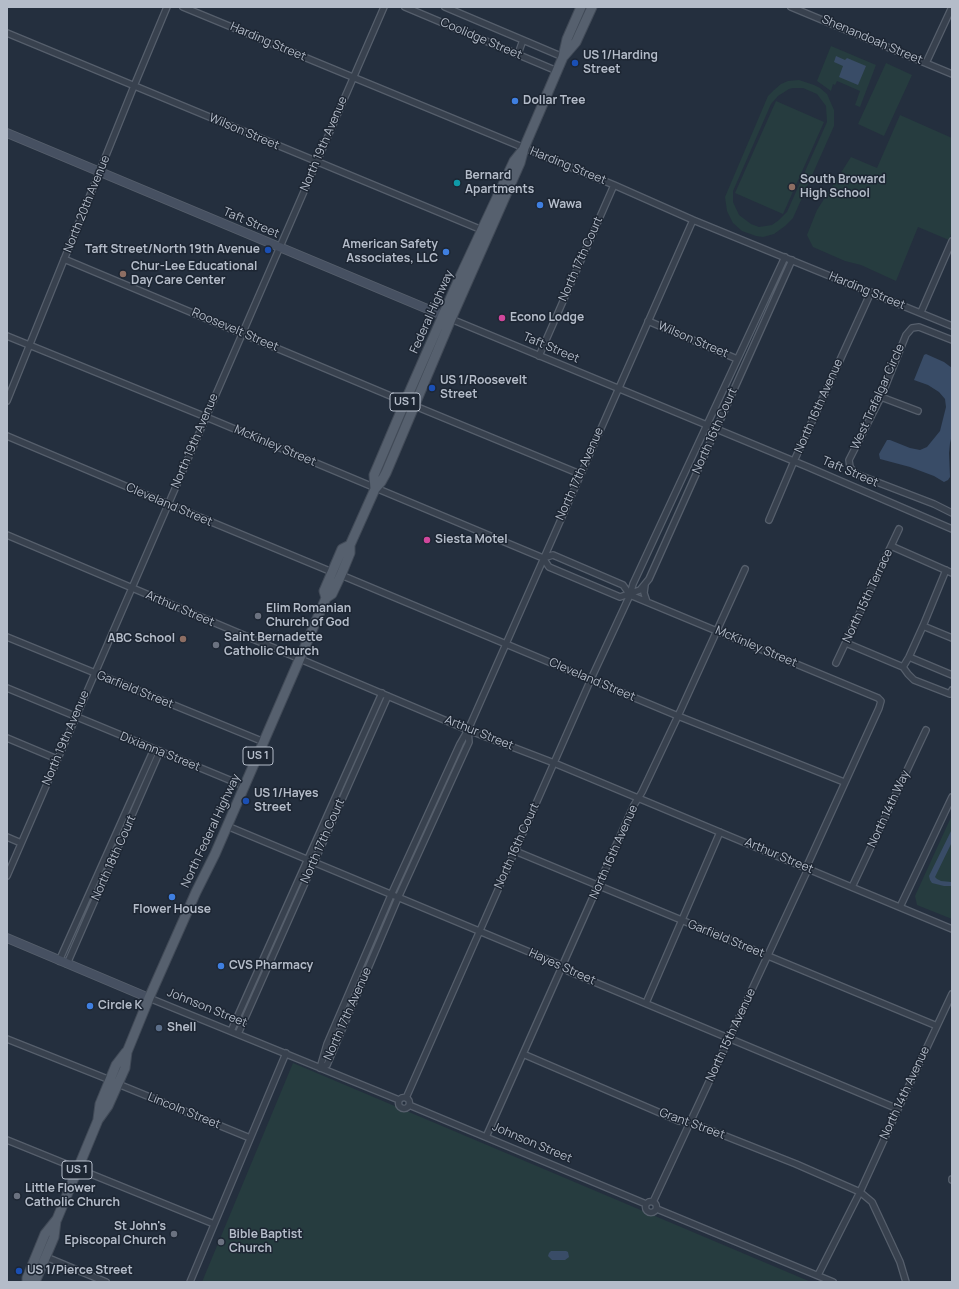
<!DOCTYPE html>
<html>
<head>
<meta charset="utf-8">
<style>
  body { margin:0 }
  #map { position:relative; width:959px; height:1289px; overflow:hidden; background:#242f3e; font-family:Manrope,sans-serif }
  canvas { display:block }
  .frame { position:absolute; inset:0; border:8px solid #b4bcc9; pointer-events:none }
</style>
</head>
<body>
<div id="map">
<canvas width="959" height="1289"></canvas>
<div class="frame"></div>
</div>
<script>
const context = document.querySelector('canvas').getContext('2d');
context.lineJoin = 'round';
function fillPath(path, color) { context.fillStyle = color; context.fill(path, 'evenodd'); }
const poly = rows => new Path2D(rows.map(r => 'M' + r).join(''));
function trace(path, color, width, dash) { context.strokeStyle = color; context.lineWidth = width; context.lineCap = dash ? 'butt' : 'round'; context.setLineDash(dash || []); context.stroke(path); }
function write(font, color, halo, rows, align = 'center') {
  context.font = font + ' Manrope,sans-serif'; context.lineWidth = 3; context.setLineDash([]); context.textBaseline = 'middle'; context.strokeStyle = halo; context.fillStyle = color; for (const [text, x, y, turn = 0] of rows) {
    context.save(); context.translate(x, y); context.rotate((+turn || 0) * Math.PI / 180); context.textAlign = isNaN(turn) ? turn : align; if (halo) context.strokeText(text, 0, 0); context.fillText(text, 0, 0); context.restore();
  }
}
fillPath(poly([
  [831,46,876,65,860,107,855,105,860,91,837,81,835,85,833,84,831,91,817,81],
  [886,63,912,75,884,136,858,124],
  [799,80,814,85,820,88,827,94,834,110,834,126,793,218,785,226,774,234,763,237,756,236,742,231,733,223,727,211,725,197,768,96,774,90,781,84,788,81],
  [793,88,803,88,817,94,826,106,827,122,787,212,779,220,772,225,759,227,751,224,739,215,733,202,733,191,771,104,778,96,789,89],
  [776,101,824,122,783,214,735,193],
  [900,115,952,138,952,231,949,240,918,227,896,281,861,265,845,261,813,247,807,235,817,210,851,157,877,168],
  [952,815,952,919,917,905,915,896],
  [293,1063,811,1282,202,1282]
]), '#263c3f');
fillPath(poly([
  [836,56,845,60,847,58,866,66,858,85,839,77,843,66,834,62],
  [926,354,944,362,952,368,952,435,950,443,949,453,950,477,948,480,944,482,934,476,910,467,880,459,879,454,887,440,890,440,910,448,920,450,927,447,940,431,946,407,945,399,939,392,928,385,914,380,924,355],
  [952,829,952,842,935,877,937,879,941,881,951,882,951,886,944,886,932,883,930,880,929,876],
  [551,1251,566,1251,568,1252,569,1257,565,1260,552,1260,548,1256,549,1253]
]), '#394c67');
const street = poly([
  [183,7,614,185,693,220,952,326],
  [405,7,557,71],
  [445,7,563,57],
  [791,7,952,74],
  [7,33,482,230],
  [518,54,523,40],
  [926,63,952,7],
  [64,259,405,402],
  [921,312,952,241],
  [451,319,808,467,952,529],
  [648,321,737,359],
  [7,336,206,417,543,558,549,567,620,597,640,590,649,579,792,260],
  [952,340,919,327,912,328,906,335,881,397,849,460,850,467,856,474,934,504,952,513],
  [539,356,614,185],
  [881,397,918,411],
  [7,401,134,86,167,7],
  [415,406,580,474],
  [7,436,168,504,332,572],
  [769,520,794,461,871,292],
  [7,535,468,730,554,763,952,929],
  [891,546,952,573],
  [543,558,553,555,623,585,630,595,878,698,881,701,879,708,806,868],
  [341,575,678,716,844,782],
  [645,585,644,593,647,602],
  [923,626,952,638],
  [7,637,264,742],
  [846,643,903,667],
  [909,657,952,675],
  [836,663,899,529],
  [903,667,909,657,923,626,946,570],
  [903,667,908,674,914,680,950,694,952,690],
  [7,688,244,786],
  [7,738,57,759],
  [227,826,563,966,568,971,898,1109],
  [7,837,21,843],
  [515,851,937,1026],
  [7,876,384,7],
  [852,887,926,730],
  [900,907,952,797],
  [59,961,154,749],
  [67,964,160,751],
  [149,998,399,1100],
  [646,1003,720,832],
  [231,1031,382,693],
  [238,1034,388,696],
  [7,1039,110,1080],
  [523,1054,679,1121,690,1122,796,1164,860,1192,872,1202,900,1262,906,1282],
  [320,1068,327,1044,391,895,460,744,468,730,693,220],
  [320,1068,327,1065,398,898,469,742,468,730],
  [118,1084,250,1138],
  '398.5 1103a5.5 5.5 0 1 1 11 0a5.5 5.5 0 1 1-11 0Z',
  [406,1098,591,679,630,595,633,584,785,257],
  [409,1105,646,1204],
  [486,1137,634,805,642,792,678,716,745,569],
  [7,1140,214,1224],
  [952,1179,952,1180],
  '645.5 1207a5.5 5.5 0 1 1 11 0a5.5 5.5 0 1 1-11 0Z',
  [653,1202,808,869],
  [657,1209,833,1282],
  [46,1257,106,1282],
  [818,1275,860,1192,898,1109,952,994],
  [190,1282,286,1053]
]);
const secondary = poly([
  [7,133,449,318],
  [7,938,149,998]
]);
const primary = poly([
  [564,56,576,42,592,7],
  [375,489,374,475,405,402,458,281,514,161,522,151],
  [326,598,332,594,341,575,350,553,350,545,375,489,381,482,386,473,451,319,520,163,524,148,563,57,567,39,581,7],
  [326,598,324,591,342,549,350,545],
  [98,1119,100,1104,116,1065,126,1052],
  [27,1282,27,1278,45,1234,57,1219,98,1120,108,1106,125,1068,127,1052,149,998,196,892,215,854,326,598],
  [35,1282,54,1237,56,1221]
]);
trace(street, '#565f6c', 8);
trace(secondary, '#565f6c', 10);
trace(primary, '#414a57', 11);
trace(street, '#38414e', 5.5);
trace(secondary, '#465061', 8);
trace(primary, '#56606e', 9);
for (const [x, y, r, color] of [
  [575,63,4,"#1a4fb4"],
  [515,101,4,"#3f7fe0"],
  [457,183,4,"#0f9aa8"],
  [792,187,4,"#8d6e63"],
  [540,205,4,"#3f7fe0"],
  [268,250,4,"#1a4fb4"],
  [446,252,4,"#3f7fe0"],
  [123,274,4,"#8d6e63"],
  [502,318,4,"#d1479c"],
  [432,388,4,"#1a4fb4"],
  [427,540,4,"#d1479c"],
  [258,616,4,"#6b7280"],
  [183,639,4,"#8d6e63"],
  [216,645,4,"#6b7280"],
  [246,801,4,"#1a4fb4"],
  [172,897,4,"#3f7fe0"],
  [221,966,4,"#3f7fe0"],
  [90,1006,4,"#3f7fe0"],
  [159,1028,4,"#5c6f8a"],
  [17,1196,4,"#6b7280"],
  [174,1234,4,"#6b7280"],
  [221,1242,4,"#6b7280"],
  [19,1271,4,"#1a4fb4"]
]) { const dot = new Path2D(); dot.arc(x, y, r, 0, 2 * Math.PI); context.fillStyle = color; context.fill(dot); trace(dot, '#1d2633', 1.5); }
for (const [x, y, w] of [
  [405,402,30],
  [258,756,30],
  [77,1170,30]
]) { const box = new Path2D(); box.roundRect(x - w / 2, y - 9, w, 18, 3); context.fillStyle = '#1d2633'; context.fill(box); trace(box, '#b4bcc9', 1); }
write('bold 11px', '#b4bcc9', null, [
  ["US 1",405,402],
  ["US 1",258,756],
  ["US 1",77,1170]
]);
write('12px', '#b4bcc9', '#1d2633', [
  ["Coolidge Street",481,39,23],
  ["Shenandoah Street",872,40,23],
  ["Harding Street",268,42,23],
  ["Wilson Street",244,132,23],
  ["North 19th Avenue",324,144,-67],
  ["Harding Street",568,166,22],
  ["North 20th Avenue",87,204,-68],
  ["Taft Street",251,223,23],
  ["North 17th Court",581,259,-66],
  ["Harding Street",867,291,22],
  ["Federal Highway",432,312,-66],
  ["Roosevelt Street",235,330,23],
  ["Wilson Street",693,340,23],
  ["Taft Street",551,348,23],
  ["West Trafalgar Circle",878,397,-66],
  ["North 16th Avenue",819,406,-66],
  ["North 16th Court",715,431,-66],
  ["North 19th Avenue",195,441,-67],
  ["McKinley Street",275,446,23],
  ["Taft Street",850,472,23],
  ["North 17th Avenue",580,474,-66],
  ["Cleveland Street",169,505,23],
  ["North 15th Terrace",868,596,-65],
  ["Arthur Street",180,609,23],
  ["McKinley Street",756,647,23],
  ["Cleveland Street",592,680,23],
  ["Garfield Street",135,690,22],
  ["Arthur Street",479,733,22],
  ["North 19th Avenue",66,738,-67],
  ["Dixianna Street",160,752,22],
  ["North 14th Way",889,809,-65],
  ["North Federal Highway",211,831,-65],
  ["North 17th Court",323,841,-66],
  ["North 16th Court",517,846,-66],
  ["North 16th Avenue",614,852,-66],
  ["Arthur Street",779,856,23],
  ["North 18th Court",114,858,-66],
  ["Garfield Street",726,939,22],
  ["Hayes Street",562,967,24],
  ["Johnson Street",207,1008,22],
  ["North 17th Avenue",348,1014,-66],
  ["North 15th Avenue",731,1035,-65],
  ["North 14th Avenue",905,1093,-65],
  ["Lincoln Street",184,1111,22],
  ["Grant Street",692,1124,20],
  ["Johnson Street",532,1143,23]
]);
write('bold 12px', '#b4bcc9', '#1d2633', [
  ["US 1/Harding",583,56],
  ["Street",583,70],
  ["Dollar Tree",523,101],
  ["Bernard",465,176],
  ["Apartments",465,190],
  ["South Broward",800,180],
  ["High School",800,194],
  ["Wawa",548,205],
  ["American Safety",438,245,"right"],
  ["Associates, LLC",438,259,"right"],
  ["Taft Street/North 19th Avenue",260,250,"right"],
  ["Chur-Lee Educational",131,267],
  ["Day Care Center",131,281],
  ["Econo Lodge",510,318],
  ["US 1/Roosevelt",440,381],
  ["Street",440,395],
  ["Siesta Motel",435,540],
  ["Elim Romanian",266,609],
  ["Church of God",266,623],
  ["Saint Bernadette",224,638],
  ["Catholic Church",224,652],
  ["ABC School",175,639,"right"],
  ["US 1/Hayes",254,794],
  ["Street",254,808],
  ["Flower House",172,910,"center"],
  ["CVS Pharmacy",229,966],
  ["Circle K",98,1006],
  ["Shell",167,1028],
  ["Little Flower",25,1189],
  ["Catholic Church",25,1203],
  ["St John's",166,1227,"right"],
  ["Episcopal Church",166,1241,"right"],
  ["Bible Baptist",229,1235],
  ["Church",229,1249],
  ["US 1/Pierce Street",27,1271]
], 'left');
</script>
</body>
</html>
